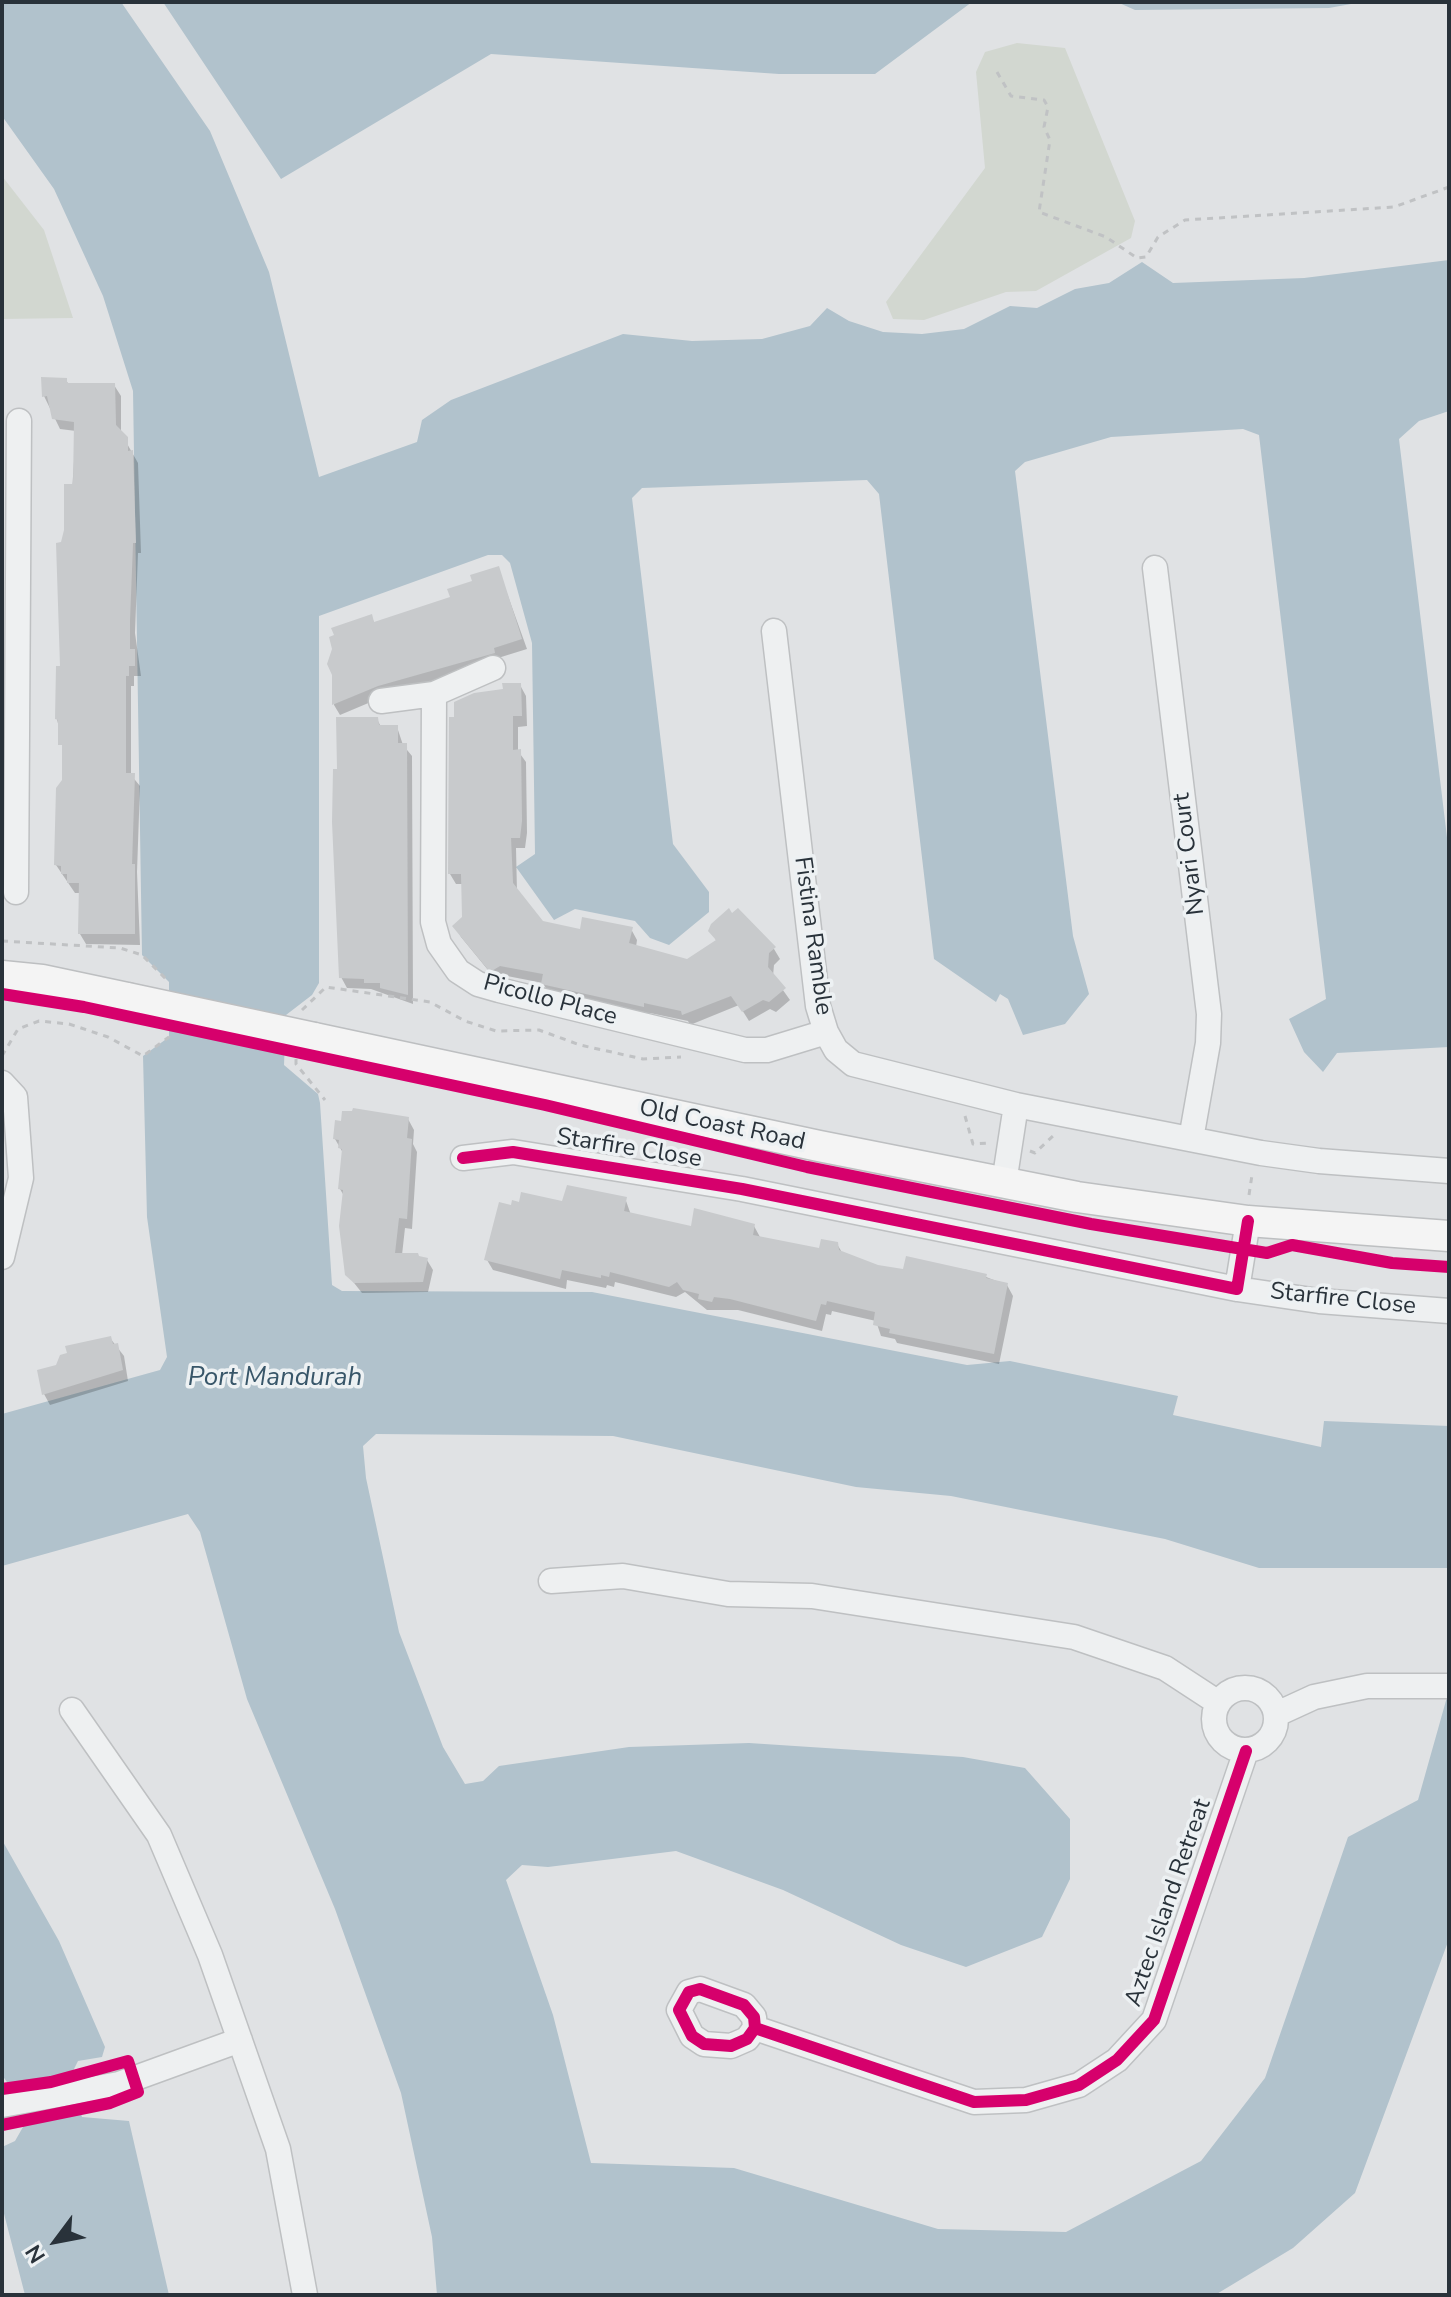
<!DOCTYPE html>
<html>
<head>
<meta charset="utf-8">
<style>
  body { margin:0 }
  #map { position:relative; width:1451px; height:2297px; overflow:hidden; background:#e0e2e4; font-family:"Nunito Sans",sans-serif }
  canvas { display:block }
  .frame { position:absolute; inset:0; border:4px solid #29323a; pointer-events:none }
  .north { position:absolute; left:16px; top:2201px; width:80px; height:80px; -webkit-text-stroke:6px #edf1f3; paint-order:stroke; rotate:238deg; font-size:22px; font-weight:700; line-height:32px; text-align:center; color:#29323a }
  .north::after { content:''; display:block; margin:auto; width:28px; height:36px; background:#29323a; clip-path:polygon(50% 0,100% 100%,50% 72%,0 100%) }
</style>
</head>
<body>
<div id="map">
<canvas width="1451" height="2297"></canvas>
<div class="frame"></div>
<div class="north">N</div>
</div>
<script>
const context = document.querySelector('canvas').getContext('2d');
context.lineJoin = 'round';
function fillPath(path, color) { context.fillStyle = color; context.fill(path, 'evenodd'); }
const poly = rows => new Path2D(rows.map(r => 'M' + r).join(''));
function trace(path, color, width, dash) { context.strokeStyle = color; context.lineWidth = width; context.lineCap = dash ? 'butt' : 'round'; context.setLineDash(dash || []); context.stroke(path); }
function write(font, color, halo, rows, align = 'center') {
  context.font = font + ' "Nunito Sans",sans-serif'; context.lineWidth = 7; context.setLineDash([]); context.textBaseline = 'middle'; context.strokeStyle = halo; context.fillStyle = color; for (const [text, x, y, turn = 0] of rows) {
    context.save(); context.translate(x, y); context.rotate((+turn || 0) * Math.PI / 180); context.textAlign = isNaN(turn) ? turn : align; if (halo) context.strokeText(text, 0, 0); context.fillText(text, 0, 0); context.restore();
  }
}
fillPath(poly([
  [1017,43,1065,48,1135,221,1131,238,1036,291,1006,292,924,320,893,319,886,302,985,168,976,72,985,52],
  [2,176,44,230,73,318,2,319]
]), '#d2d7d0');
fillPath(poly([
  [2,2,121,2,210,131,269,272,319,477,417,442,422,420,451,400,623,334,692,341,762,339,810,326,827,308,849,321,883,332,922,334,964,329,1010,306,1037,308,1075,289,1109,283,1142,262,1173,283,1304,278,1449,260,1449,411,1419,421,1399,439,1449,854,1449,1047,1337,1053,1323,1072,1304,1052,1289,1019,1326,999,1259,435,1243,429,1111,437,1025,462,1015,471,1073,936,1089,994,1065,1024,1023,1035,1008,999,1000,994,996,1002,934,959,879,494,867,480,642,488,632,498,673,844,709,892,709,912,669,945,650,938,635,921,575,909,554,920,516,867,535,854,532,643,510,563,502,555,488,555,319,616,319,983,312,995,286,1015,284,1065,318,1094,320,1103,332,1285,342,1291,592,1292,967,1365,1010,1361,1178,1396,1173,1415,1321,1447,1324,1421,1449,1426,1449,1568,1259,1568,1165,1539,951,1496,856,1487,613,1436,376,1434,363,1446,366,1478,399,1632,443,1747,465,1784,483,1781,499,1766,629,1747,749,1743,963,1757,1025,1768,1070,1819,1070,1879,1042,1937,966,1967,901,1945,783,1890,676,1851,548,1867,522,1865,506,1880,553,2015,591,2163,734,2168,938,2229,1066,2232,1201,2161,1265,2078,1348,1837,1418,1800,1449,1690,1449,1939,1355,2193,1293,2248,1215,2295,437,2295,432,2237,401,2093,335,1909,247,1699,200,1532,188,1514,2,1566,2,1414,160,1370,167,1357,147,1217,143,1056,169,1037,169,982,142,955,133,391,103,296,54,189,2,116],
  [163,2,972,2,875,74,779,74,491,54,281,179],
  [1117,2,1362,2,1329,8,1135,10],
  [2,1840,59,1941,105,2047,102,2057,78,2061,70,2077,82,2117,129,2121,169,2295,25,2295,2,2206,2,2147,15,2141,23,2127,9,2085,2,2075]
]), '#b1c2cc');
fillPath(poly([
  [66,380,69,385,114,385,121,396,121,433,138,463,141,553,138,553,135,633,141,676,134,676,134,686,131,686,131,775,140,786,137,872,140,945,86,944,80,934,81,893,75,893,56,865,64,752,57,719,76,431,60,429,44,396],
  [498,568,527,649,498,658,500,664,385,696,340,715,334,705,334,675,371,616,375,624,452,599],
  [520,685,526,696,527,726,518,727,518,751,526,762,527,833,525,848,516,848,517,892,542,923,581,931,631,929,637,940,636,947,688,961,717,942,711,931,774,949,780,959,774,965,773,976,790,1000,776,1012,770,1009,749,1021,739,1005,690,1025,688,1021,650,1013,649,1016,549,994,543,983,507,976,497,981,461,937,455,926,464,918,463,884,456,884,450,874,505,691],
  [2,687,3,688,5,733,2,733],
  [377,719,381,727,397,727,403,745,412,756,413,1004,371,989,347,988,341,977,339,771],
  [408,1119,414,1130,413,1144,417,1152,412,1229,405,1228,402,1255,427,1260,433,1270,428,1292,362,1293,347,1274,344,1196,340,1189,343,1153,335,1139],
  [625,1198,631,1215,692,1229,754,1226,760,1237,821,1251,837,1244,843,1254,877,1267,904,1271,907,1259,968,1270,1007,1285,1013,1296,999,1364,897,1343,895,1339,881,1336,876,1321,832,1311,831,1315,826,1314,822,1331,738,1310,707,1310,685,1292,676,1297,615,1282,614,1287,607,1285,606,1288,567,1280,566,1289,493,1270,487,1260,513,1207],
  [110,1338,124,1356,128,1381,50,1405,44,1394,57,1367]
]), '#0003');
fillPath(poly([
  [41,377,67,378,67,383,115,383,116,425,128,437,128,451,133,450,136,543,133,543,130,620,130,649,135,649,135,666,129,666,129,676,126,676,126,773,135,773,132,864,135,864,135,934,78,934,79,883,67,883,67,874,61,874,61,866,54,865,56,788,62,780,62,745,58,745,58,720,55,719,56,666,60,666,56,543,61,542,64,530,64,484,73,484,74,422,52,419,47,396,42,397],
  [499,566,522,639,494,648,495,653,378,686,332,705,332,675,327,664,332,649,329,637,334,635,331,628,372,614,374,622,450,597,447,589,472,581,470,575],
  [502,683,521,683,522,716,513,716,513,750,521,749,522,821,520,838,511,838,513,883,543,921,580,929,582,917,633,927,629,943,687,959,716,940,708,931,711,924,729,908,732,913,738,908,776,947,769,953,768,967,786,988,769,1002,763,1000,742,1012,731,996,682,1015,681,1011,644,1003,644,1007,541,984,543,974,500,966,490,972,452,926,462,917,461,874,448,874,449,717,454,717,454,702,474,693,503,689],
  [336,717,378,717,379,725,398,725,398,743,407,743,408,995,380,988,380,983,364,983,364,979,339,978,332,822,333,769,337,769],
  [353,1108,409,1117,407,1138,412,1139,407,1219,399,1218,395,1253,418,1253,419,1256,428,1258,423,1282,354,1283,345,1275,339,1226,343,1190,338,1189,342,1149,338,1148,339,1140,333,1139,335,1120,341,1121,342,1111,352,1111],
  [567,1185,627,1197,624,1211,691,1226,694,1208,755,1224,753,1235,819,1248,821,1239,838,1242,839,1250,878,1265,903,1269,906,1256,987,1274,986,1278,1008,1283,994,1354,889,1333,890,1329,873,1325,875,1312,827,1301,826,1305,821,1304,816,1321,730,1299,714,1297,712,1302,698,1299,699,1294,683,1290,677,1282,669,1287,610,1272,609,1277,601,1275,601,1278,562,1270,560,1279,484,1260,499,1202,511,1205,512,1200,519,1202,521,1192,562,1201],
  [111,1336,113,1344,118,1343,123,1370,42,1395,37,1370,56,1365,60,1355,67,1353,65,1346]
]), '#c8cacc');
const minor = poly([
  [1155,568,1209,1014,1208,1043,1191,1139],
  [774,631,818,1006,826,1032,836,1050,853,1064,1016,1105,1004,1183],
  [493,668,434,694,433,922,439,944,458,971,478,984,499,990,745,1050,767,1050,826,1032],
  [381,701,434,694],
  [16,892,19,421],
  [2,1083,15,1097,21,1178,2,1257],
  [1016,1105,1261,1153,1319,1161,1449,1171],
  [463,1158,513,1152,742,1189,1237,1289,1248,1221],
  [1237,1289,1319,1301,1449,1311],
  [551,1581,623,1576,728,1594,812,1596,1074,1637,1165,1668,1217,1702],
  '1214 1719a31 31 0 1 1 62 0a31 31 0 1 1-62 0Z',
  [72,1710,159,1835,210,1955,278,2149,305,2295],
  [1277,1714,1314,1697,1367,1686,1449,1686],
  [755,2028,754,2017,744,2005,700,1989,689,1992,679,2010,692,2036,704,2044,731,2046,747,2039,755,2028,974,2102,1026,2100,1079,2085,1117,2060,1154,2020,1246,1751],
  [2,2105,119,2084,240,2040]
]);
const major = poly([
  [2,976,42,980,127,998],
  [314,1038,819,1146,1077,1197,1248,1221,1449,1236]
]);
trace(minor, '#bec0c2', 27);
trace(major, '#bdbfc1', 33);
trace(poly([
  [997,72,1011,96,1044,100,1048,107,1044,127,1050,140,1039,212,1106,237,1137,258,1146,257,1158,237,1185,220,1394,207,1449,187],
  [2,941,120,948,142,955,169,982],
  [302,1010,326,987,430,1002,465,1021,496,1031,539,1030,580,1045,643,1059,681,1057],
  [2,1056,18,1029,39,1021,69,1024,108,1037,143,1056,169,1037,169,1033],
  [296,1059,296,1064,325,1100],
  [965,1116,973,1144,988,1143],
  [1030,1151,1035,1153,1055,1134],
  [1249,1195,1252,1175]
]), '#c0c2c4', 3, [6, 6]);
trace(minor, '#eef0f1', 24);
trace(major, '#f4f4f4', 30);
const majorBridge = poly([
  [127,998,314,1038]
]);
trace(majorBridge, '#bdbfc1', 33, []);
trace(majorBridge, '#f4f4f4', 30);
trace(poly([
  [2,994,84,1007,545,1105,807,1167,1091,1224,1267,1253,1292,1245,1392,1263,1449,1267],
  [463,1158,513,1152,742,1189,1237,1289,1248,1221],
  [755,2028,754,2017,744,2005,700,1989,689,1992,679,2010,692,2036,704,2044,731,2046,747,2039,755,2028,974,2102,1026,2100,1079,2085,1117,2060,1154,2020,1246,1751],
  [2,2089,51,2082,128,2061,138,2092,110,2103,2,2125]
]), '#d6006c', 12);
write('24px', '#29323a', '#edf1f3', [
  ["Nyari Court",1190,854,-97],
  ["Fistina Ramble",812,936,82],
  ["Picollo Place",550,1001,15],
  ["Old Coast Road",722,1126,12],
  ["Starfire Close",629,1149,9],
  ["Starfire Close",1343,1300,6],
  ["Aztec Island Retreat",1169,1903,-71]
]);
write('italic 26px', '#385669', '#edf1f3', [
  ["Port Mandurah",275,1379]
]);
</script>
</body>
</html>
